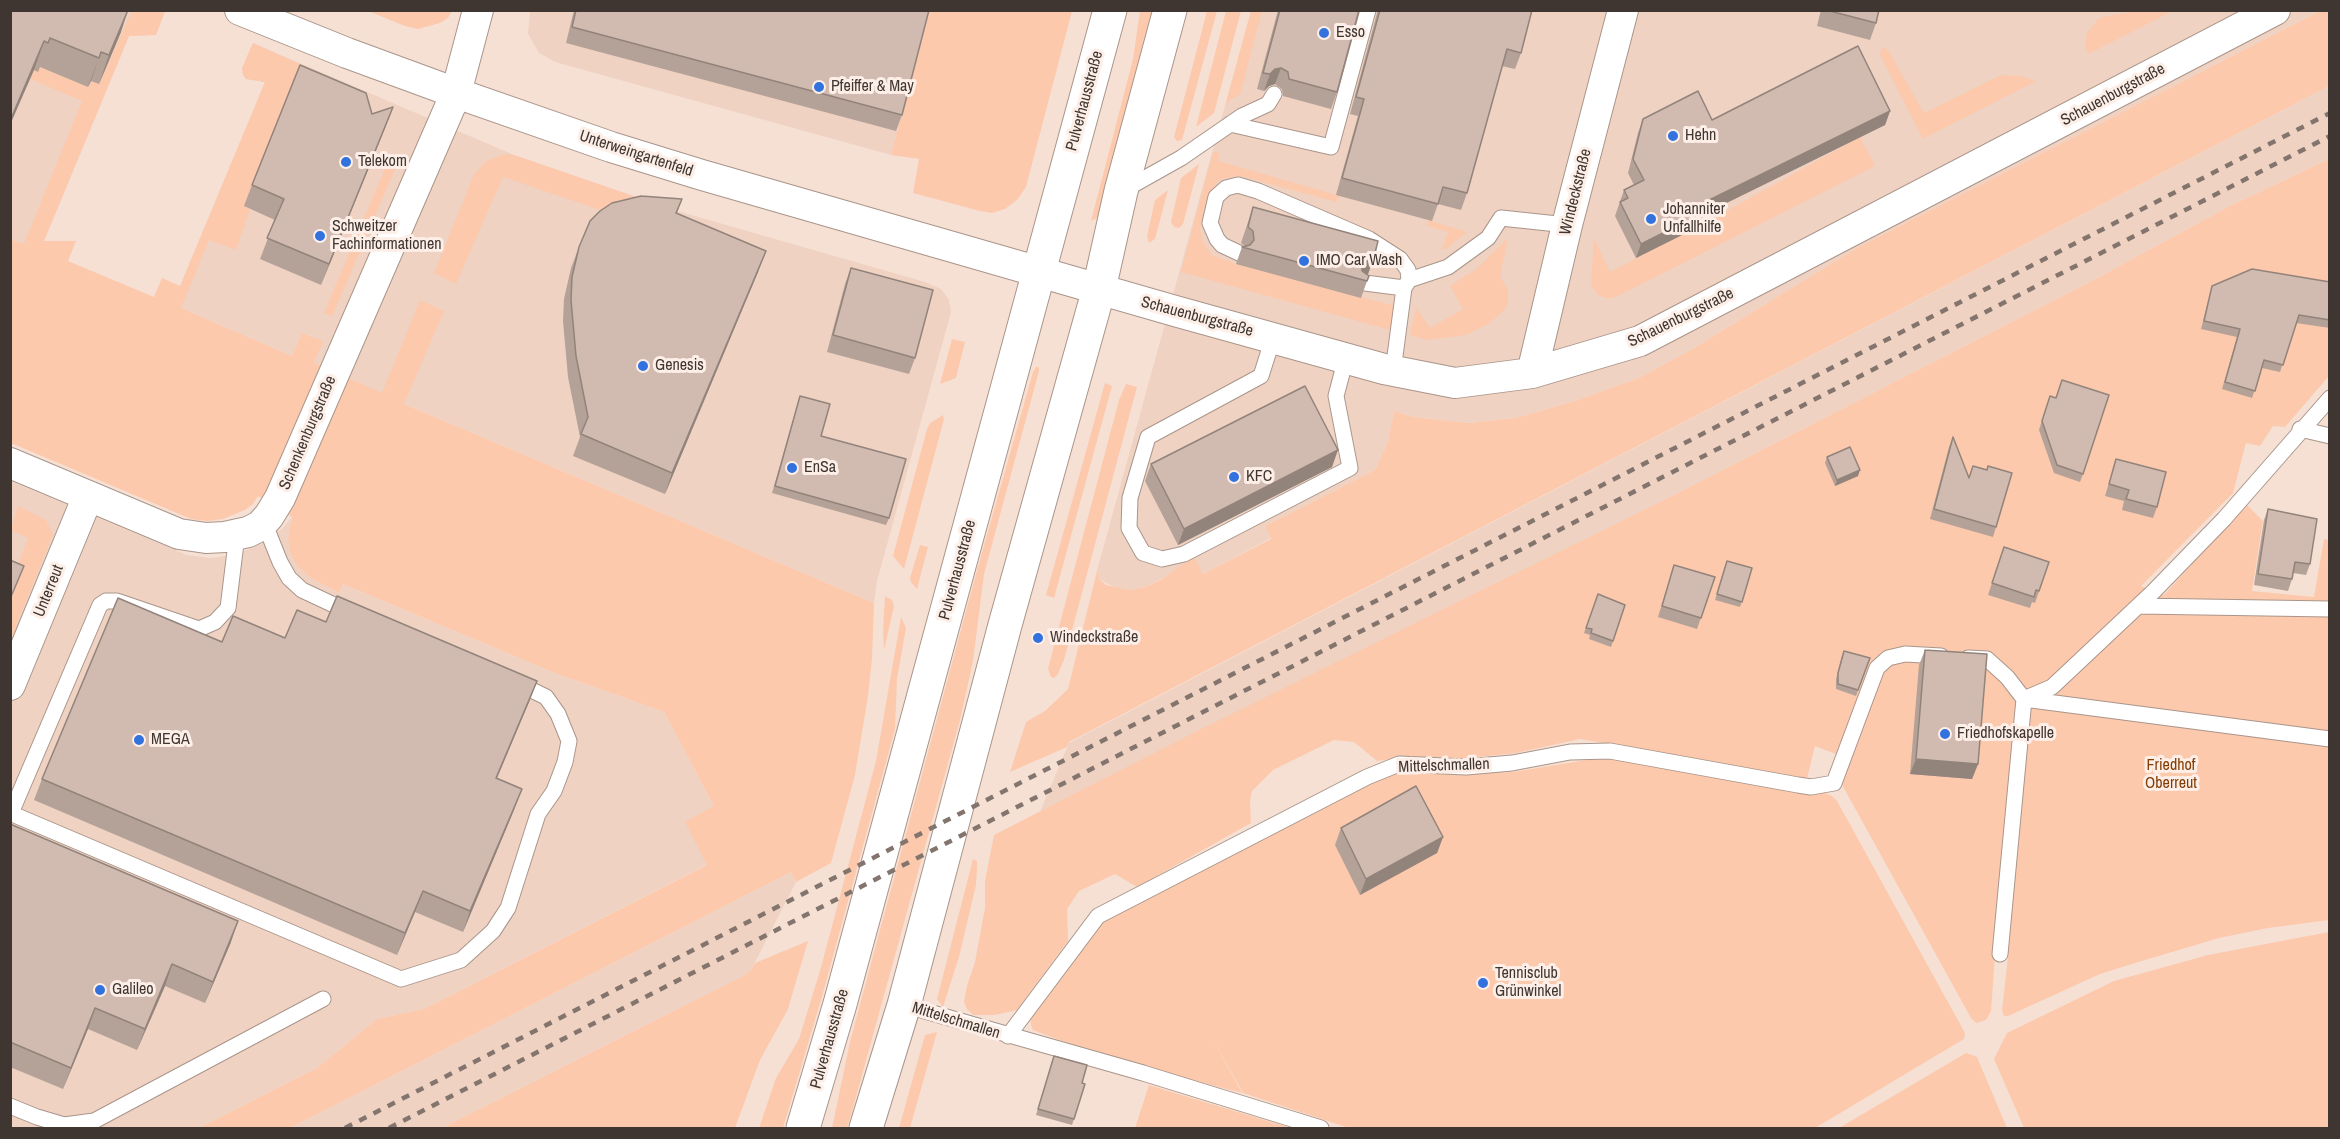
<!DOCTYPE html>
<html>
<head>
<meta charset="utf-8">
<style>
  body { margin:0 }
  #map { position:relative; width:2340px; height:1139px; overflow:hidden; background:#f6e0d4; font-family:"Archivo Narrow",sans-serif }
  canvas { display:block }
  .frame { position:absolute; inset:0; border:12px solid #3f3631; pointer-events:none }
</style>
</head>
<body>
<div id="map">
<canvas width="2340" height="1139"></canvas>
<div class="frame"></div>
</div>
<script>
const context = document.querySelector('canvas').getContext('2d');
context.lineJoin = 'round';
function fillPath(path, color) { context.fillStyle = color; context.fill(path, 'evenodd'); }
const poly = rows => new Path2D(rows.map(r => 'M' + r).join(''));
function trace(path, color, width, dash) { context.strokeStyle = color; context.lineWidth = width; context.lineCap = dash ? 'butt' : 'round'; context.setLineDash(dash || []); context.stroke(path); }
function write(font, color, halo, rows, align = 'center') {
  context.font = font + ' "Archivo Narrow",sans-serif'; context.lineWidth = 6; context.setLineDash([]); context.textBaseline = 'middle'; context.strokeStyle = halo; context.fillStyle = color; for (const [text, x, y, turn = 0] of rows) {
    context.save(); context.translate(x, y); context.rotate((+turn || 0) * Math.PI / 180); context.textAlign = isNaN(turn) ? turn : align; if (halo) context.strokeText(text, 0, 0); context.fillText(text, 0, 0); context.restore();
  }
}
fillPath(poly([
  [11,11,165,11,156,35,129,36,44,241,76,241,23,244,11,239],
  [530,11,928,11,891,155,555,62,539,53,528,34],
  [1251,11,2320,11,1857,248,1694,348,1639,378,1575,401,1516,418,1469,423,1413,417,1394,411,1388,442,1375,470,1265,526,1271,538,1203,574,1193,556,1177,570,1146,587,1129,590,1116,588,1099,579,1098,567],
  [253,43,514,155,674,210,925,282,941,289,949,300,951,312,877,581,874,603,404,404,314,363,322,341,302,333,292,356,181,308,180,286,265,82,246,79,243,75,242,68],
  [2329,86,2329,159,2230,206,2088,283,1672,496,1040,812,1069,743],
  [10,481,187,555,210,558,235,555,261,544,283,528,292,517,288,537,298,567,312,579,339,593,343,584,555,673,664,712,714,806,708,864,424,1009,377,1019,317,1068,199,1128,11,1128],
  [791,872,796,882,751,970,743,976,442,1128,290,1128]
]), '#efd2c2');
fillPath(poly([
  [132,11,165,11,156,35,129,36,44,241,76,241,68,261,154,297,162,278,180,286,265,82,246,79,243,75,242,68,253,43,322,74,314,95,244,206,250,209,236,250,209,240,181,308,292,356,302,333,323,341,314,363,382,393,420,300,444,311,404,404,874,603,872,658,868,696,855,775,831,863,796,882,791,872,290,1128,199,1128,317,1068,377,1019,424,1009,707,865,685,822,714,806,664,712,555,673,343,584,339,593,312,579,298,567,290,551,288,537,292,517,258,496,253,504,245,510,223,519,207,521,191,519,11,443,10,239,24,244,82,101,21,75,40,67,88,87,91,81,99,84],
  [368,11,452,11,448,18,440,23,418,29,405,26],
  [928,11,1072,11,1026,187,1017,200,1005,209,992,213,980,211,913,193,919,159,891,155],
  [1140,11,1154,11,1100,210,1097,218,1091,221,1133,59],
  [1207,11,1217,11,1182,140,1177,141,1174,137],
  [1226,11,1241,11,1214,113,1196,127],
  [1251,11,1262,11,1240,94,1226,103],
  [2138,11,2173,11,2088,54,2085,46,2087,33,2098,19,2106,16],
  [2320,11,2329,11,2329,86,1069,742,1067,747,1010,772,1026,722,1045,711,1068,689,1098,567,1099,579,1106,585,1129,590,1146,587,1162,579,1194,556,1203,574,1271,539,1265,526,1375,470,1388,442,1394,411,1413,417,1469,423,1516,418,1575,401,1639,378,1694,348,1857,248],
  [1882,47,1888,50,1924,113,2001,75,2020,76,2036,81,1923,139,1880,55],
  [1860,137,1875,166,1620,295,1612,298,1605,298,1597,294,1591,284,1594,238,1610,272,1692,230],
  [1213,152,1220,153,1218,161,1340,196,1336,202,1248,178,1238,176,1221,179,1215,185,1210,194,1200,229,1203,242,1212,255,1236,264,1395,306,1390,330,1181,272],
  [505,154,514,155,674,210,609,213,503,177,456,284,434,273,474,175,486,161],
  [398,155,396,167,332,317,324,313,389,159],
  [2329,159,2329,376,2285,427,2273,426,2260,446,2246,443,2233,493,2141,586,2164,595,2246,504,2263,521,2252,591,2314,597,2324,539,2329,540,2329,920,2268,928,2219,938,2135,963,2100,974,2008,1016,2004,1016,2002,1010,2008,957,1995,955,1991,1011,1986,1020,1976,1023,1971,1018,1841,783,1849,759,1815,746,1807,778,1580,739,1516,753,1459,759,1407,757,1377,761,1354,742,1334,740,1273,770,1252,791,1250,801,1251,823,1137,887,1115,874,1079,891,1067,909,1068,941,1017,1010,995,1015,973,1015,967,1009,964,1002,967,986,975,962,985,908,985,881,994,835,1197,731,1672,496,2088,283,2230,206],
  [1199,164,1183,224,1179,228,1174,227,1171,222,1181,178],
  [1168,190,1155,239,1149,243,1147,236,1155,200],
  [1428,220,1467,232,1446,249,1442,249,1448,232,1427,226],
  [1508,238,1500,276,1508,291,1508,302,1504,311,1488,324,1466,335,1427,340,1410,335,1416,308,1430,328,1463,309,1450,286,1476,269],
  [952,339,965,342,956,378,940,384],
  [1036,367,1039,367,1039,371,984,574,973,661,960,720,854,1104,847,1128,832,1128,850,1042,880,930,978,567,1033,372],
  [1105,383,1112,386,1054,598,1046,595],
  [1126,384,1137,387,1064,660,1058,674,1054,678,1051,677,1048,669,1055,642,1119,400],
  [943,415,944,419,904,569,893,556,927,429,930,423],
  [18,506,46,520,53,534,11,639,12,580,28,538,11,530],
  [920,545,928,547,917,589,911,582,910,578],
  [885,596,892,600,894,606,884,650,883,631],
  [901,617,906,628,897,679,895,729,821,1000,783,1128,759,1128,776,1078,799,1039,820,971,876,761],
  [1593,759,1631,761,1788,790,1825,793,1832,796,1837,801,1965,1033,1964,1039,1815,1128,1349,1128,1243,1093,1211,1036,1242,1093,1173,1075,1062,1041,1033,1030,1031,1025,1030,1018,1102,921,1370,780,1398,772,1464,774,1513,772],
  [973,859,977,861,977,867,976,885,959,957,943,1007,937,999],
  [2329,932,2329,1128,2024,1128,1994,1059,2007,1033,2114,981,2208,955],
  [808,941,788,1009,760,1060,735,1128,442,1128,743,976,751,970,755,963],
  [937,1032,910,1128,899,1128,925,1035],
  [1966,1053,1977,1057,2007,1128,1839,1128],
  [1149,1085,1178,1094,1291,1128,1135,1128]
]), '#fcc9ad');
const service = poly([
  [1230,124,1331,147,1368,10],
  [1124,190,1181,158,1242,116,1268,104,1274,94],
  [1239,253,1222,245,1217,239,1210,223,1216,197,1226,188,1238,185,1258,191,1369,239,1400,259,1408,270,1409,280],
  [1365,283,1404,288],
  [1273,338,1261,376,1148,437,1130,498,1129,528,1143,553,1162,559,1184,554,1350,468,1336,396,1346,358],
  [1393,371,1404,288,1409,280,1448,267,1488,238,1501,218,1567,225],
  [2300,429,2330,436],
  [264,522,280,562,289,578,302,590,334,605,352,611],
  [2138,606,2330,609],
  [1968,658,1987,659,2007,677,2024,699,2330,739],
  [10,813,401,979,461,960,493,931,508,908,538,814,554,791,565,762,569,741,558,714,546,697,517,683],
  [11,813,100,605,106,601,117,601,199,629,215,622,228,608,237,535],
  [2000,954,2024,699,2052,687,2153,592,2224,519,2330,398],
  [904,1005,1143,1073,1321,1128],
  [1008,1036,1098,916,1367,777,1399,764,1466,767,1512,763,1570,752,1610,751,1798,785,1811,787,1834,783,1877,668,1888,658,1905,654,1941,656],
  [10,1106,37,1117,64,1125,94,1121,323,999]
]);
const minor = poly([
  [240,10,347,53,456,93,611,147,702,175,1175,311,1384,369,1455,383,1532,373,1640,341,2275,10],
  [1532,373,1567,225,1623,10],
  [10,463,179,534,206,538,225,537,248,532,260,526,269,516,280,498,456,93,478,10],
  [10,685,88,496]
]);
const secondary = poly([
  [803,1128,840,1004,1110,10],
  [866,1128,904,1005,1005,625,1099,289,1121,191,1170,10]
]);
trace(service, '#aa958a', 17);
trace(minor, '#aa958a', 32);
trace(secondary, '#aa958a', 35);
trace(service, '#fff', 15);
trace(minor, '#fff', 30);
trace(secondary, '#fff', 33);
trace(poly([
  [345,1128,2330,113],
  [389,1128,2330,136]
]), '#83756d', 4.5, [8, 8]);
fillPath(poly([
  [10,10,121,32,99,84,91,81,88,87,40,67,38,72,34,70],
  [574,10,929,10,902,115,896,131,566,43],
  [1278,10,1359,10,1337,92,1331,109,1283,96,1282,89,1275,84,1269,86,1264,91,1257,89],
  [1377,10,1532,10,1521,53,1515,69,1502,66,1467,193,1461,210,1438,204,1432,221,1336,195,1358,116,1350,114,1377,13],
  [1821,10,1879,10,1876,23,1870,40,1817,26],
  [393,107,385,128,321,285,260,259,275,220,244,206,252,185,372,114],
  [1890,111,1885,125,1696,218,1692,230,1636,258,1615,216,1624,190,1634,185,1628,173,1638,133,1643,119,1712,120],
  [682,199,677,213,758,272,665,494,573,456,580,437,568,377,563,321,564,299,571,268,579,247],
  [1253,207,1374,257,1368,274,1366,274,1367,281,1361,298,1236,264,1242,247,1245,246,1241,243],
  [851,268,915,358,909,374,827,352,845,284],
  [2330,282,2330,328,2296,323,2280,372,2262,368,2252,398,2222,389,2237,337,2201,329,2212,286],
  [800,396,821,436,889,518,886,525,772,493],
  [2047,404,2083,474,2080,482,2054,473,2039,430],
  [1953,437,1969,477,1973,466,1986,470,1988,466,1996,527,1993,537,1930,519,1949,447],
  [1827,457,1858,476,1835,486,1825,463],
  [2116,459,2157,507,2153,518,2122,510,2124,501,2105,496],
  [1151,464,1332,467,1178,545,1145,481],
  [2268,509,2310,564,2306,575,2293,573,2292,579,2288,591,2254,585,2264,520],
  [2004,547,2049,562,2035,603,2032,602,2030,608,1988,595],
  [1674,565,1715,577,1697,629,1658,617],
  [1725,566,1752,568,1740,607,1715,600],
  [1598,594,1625,605,1611,647,1589,639,1590,635,1584,633],
  [285,638,537,681,529,702,497,778,514,810,463,932,415,912,397,955,34,800,42,779,222,642],
  [1925,650,1978,764,1972,779,1910,774,1919,665],
  [1842,656,1870,658,1856,696,1836,689,1836,679],
  [10,824,231,942,205,1003,165,986,137,1050,88,1029,63,1089,10,1067],
  [1341,828,1443,837,1437,853,1360,895,1335,845],
  [1052,1062,1082,1083,1074,1119,1072,1125,1036,1115]
]), '#b4a197');
fillPath(poly([
  [128,10,121,32,99,84,109,55],
  [44,41,34,70,10,125,10,121],
  [101,52,91,81,88,87,99,58],
  [1281,68,1275,84,1269,86,1264,91,1270,74,1275,69],
  [393,107,385,128,321,285,329,264],
  [1890,111,1885,125,1696,218,1692,230,1636,258,1641,244,1693,208],
  [766,251,758,272,665,494,672,473],
  [1374,257,1368,274,1361,274,1362,265,1367,258],
  [1338,450,1332,467,1178,545,1184,529],
  [1860,470,1858,476,1835,486,1837,480],
  [537,681,529,702,488,799,496,778],
  [1916,759,1978,764,1972,779,1910,774],
  [522,789,514,810,463,932,470,911],
  [1443,837,1437,853,1360,895,1366,879],
  [423,891,415,912,397,955,405,933],
  [238,921,231,942,205,1003,213,982],
  [172,964,165,986,137,1050,145,1029],
  [95,1008,88,1029,63,1089,71,1068]
]), '#92837b');
const building = poly([
  [10,10,128,10,109,55,101,52,99,58,50,38,48,43,44,41,10,121,10,10],
  [576,10,929,10,902,115,572,27,576,10],
  [1280,10,1359,10,1337,92,1289,79,1288,72,1281,68,1275,69,1270,74,1263,73,1280,10],
  [1380,10,1532,10,1521,53,1507,49,1467,193,1443,187,1438,204,1342,178,1364,99,1356,97,1380,10],
  [1826,10,1879,10,1876,23,1826,10],
  [1858,46,1890,111,1693,208,1697,216,1641,244,1620,202,1628,198,1624,190,1644,180,1633,159,1643,119,1698,91,1712,120,1858,46],
  [300,65,366,93,372,114,393,107,329,264,267,238,284,199,252,185,300,65],
  [641,196,682,199,676,213,766,251,672,473,581,434,588,417,576,356,571,300,572,277,579,247,590,221,600,211,612,203,641,196],
  [1253,207,1378,241,1374,257,1367,258,1362,265,1362,271,1369,276,1367,281,1242,247,1250,245,1254,240,1253,231,1248,227,1253,207],
  [851,268,933,290,915,358,833,335,851,268],
  [2252,269,2330,282,2330,320,2299,315,2283,365,2264,360,2255,391,2225,382,2240,329,2204,321,2212,286,2252,269],
  [2062,380,2109,395,2083,474,2057,465,2042,421,2050,396,2056,398,2062,380],
  [1305,386,1338,450,1184,529,1151,464,1305,386],
  [800,396,830,404,821,436,906,459,889,518,775,486,800,396],
  [1953,437,1969,478,1973,466,1987,470,1988,466,2012,473,1996,527,1934,509,1953,437],
  [1850,447,1860,470,1837,480,1827,457,1850,447],
  [2116,459,2166,472,2157,507,2126,499,2129,490,2109,484,2116,459],
  [2268,509,2317,519,2310,564,2295,562,2292,579,2258,574,2268,509],
  [2004,547,2049,562,2039,591,2036,590,2034,597,1992,583,2004,547],
  [10,560,24,566,10,599,10,560],
  [1727,561,1752,568,1742,602,1717,594,1727,561],
  [1674,565,1715,577,1701,618,1662,606,1674,565],
  [1598,594,1625,605,1613,641,1591,633,1592,629,1586,628,1598,594],
  [337,596,537,681,496,778,522,789,470,911,423,891,405,933,42,779,118,598,222,642,233,616,285,638,297,610,326,622,337,596],
  [1925,650,1987,654,1978,764,1916,759,1925,650],
  [1844,651,1870,658,1858,690,1838,684,1838,673,1844,651],
  [1416,786,1443,837,1366,879,1341,828,1416,786],
  [10,824,238,921,213,982,172,964,145,1029,95,1008,71,1068,10,1042,10,824],
  [1054,1056,1087,1065,1082,1083,1085,1084,1074,1119,1038,1109,1054,1056]
]);
fillPath(building, '#d1bbb0');
trace(building, '#92837b', 1.5);
for (const [x, y, r, color] of [
  [1324,33,6,"#3272df"],
  [819,87,6,"#3272df"],
  [1673,136,6,"#3272df"],
  [346,162,6,"#3272df"],
  [1651,219,6,"#3272df"],
  [320,236,6,"#3272df"],
  [1304,261,6,"#3272df"],
  [643,366,6,"#3272df"],
  [792,468,6,"#3272df"],
  [1234,477,6,"#3272df"],
  [1038,638,6,"#3272df"],
  [1945,734,6,"#3272df"],
  [139,740,6,"#3272df"],
  [1483,983,6,"#3272df"],
  [100,990,6,"#3272df"]
]) { const dot = new Path2D(); dot.arc(x, y, r, 0, 2 * Math.PI); context.fillStyle = color; context.fill(dot); trace(dot, '#fdefe8', 2); }
write('16px', '#3f3631', '#fdefe8', [
  ["Esso",1336,33],
  ["Pfeiffer & May",831,87],
  ["Hehn",1685,136],
  ["Telekom",358,162],
  ["Johanniter",1663,210],
  ["Unfallhilfe",1663,228],
  ["Schweitzer",332,227],
  ["Fachinformationen",332,245],
  ["IMO Car Wash",1316,261],
  ["Genesis",655,366],
  ["EnSa",804,468],
  ["KFC",1246,477],
  ["Windeckstraße",1050,638],
  ["Friedhofskapelle",1957,734],
  ["MEGA",151,740],
  ["Tennisclub",1495,974],
  ["Grünwinkel",1495,992],
  ["Galileo",112,990]
], 'left');
write('16px', '#3f3631', '#fdefe8', [
  ["Schauenburgstraße",2113,95,-28],
  ["Pulverhausstraße",1085,101,-75],
  ["Unterweingartenfeld",636,154,18],
  ["Windeckstraße",1576,192,-76],
  ["Schauenburgstraße",1197,317,15],
  ["Schauenburgstraße",1681,318,-26],
  ["Schenkenburgstraße",308,433,-67],
  ["Pulverhausstraße",958,570,-75],
  ["Unterreut",49,591,-68],
  ["Mittelschmallen",1444,766,-2],
  ["Mittelschmallen",956,1021,17],
  ["Pulverhausstraße",830,1039,-74]
]);
write('16px', '#833c03', '#fdefe8', [
  ["Friedhof",2171,766],
  ["Oberreut",2171,784]
]);
</script>
</body>
</html>
